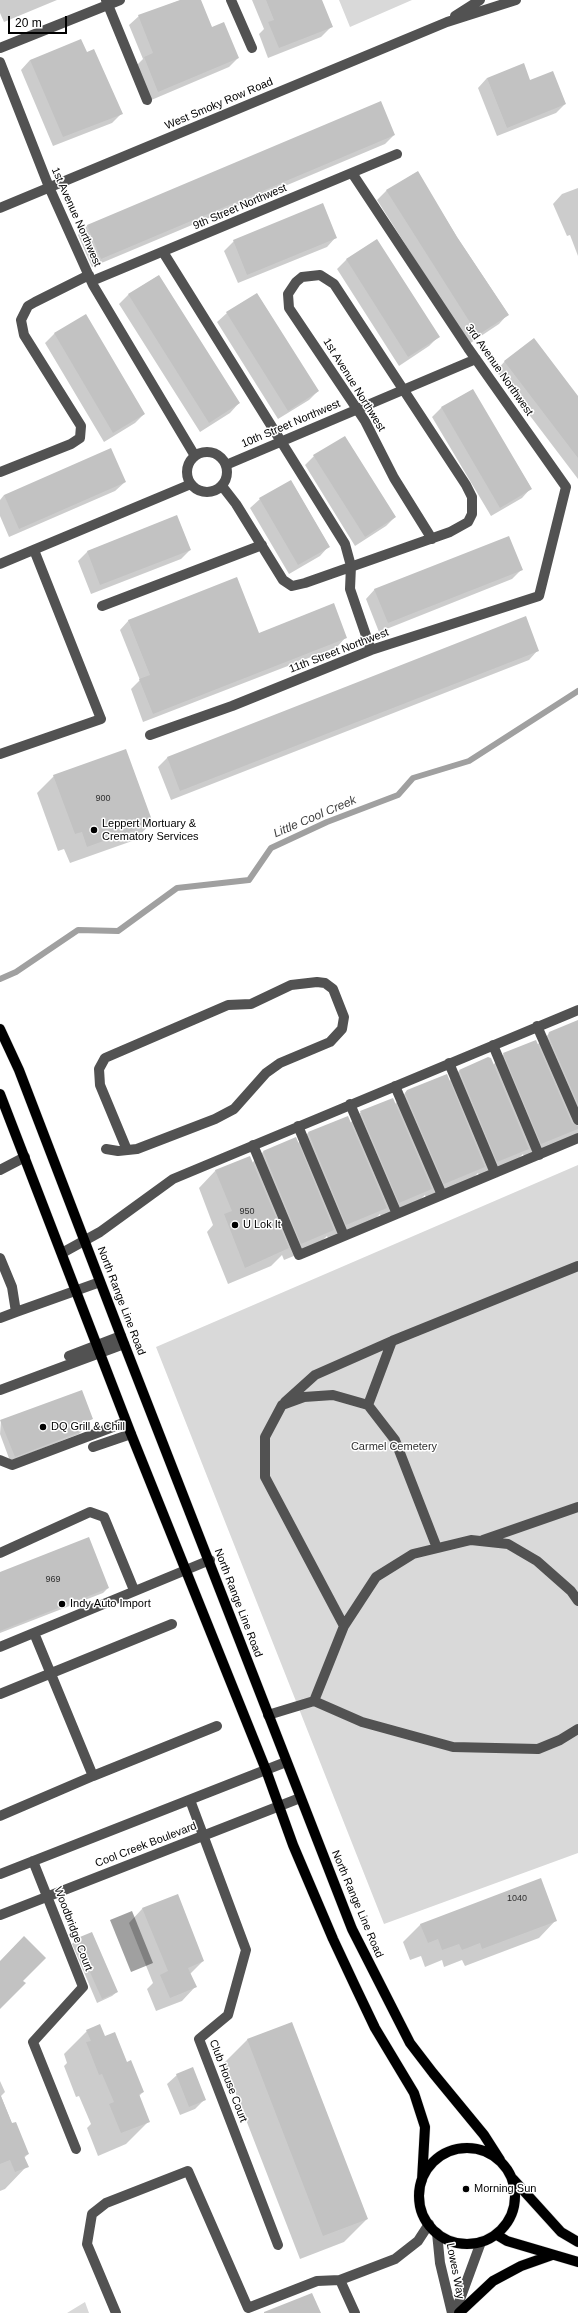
<!DOCTYPE html>
<html>
<head>
<meta charset="utf-8">
<style>
  body { margin:0 }
  #map { position:relative; width:578px; height:2313px; overflow:hidden; background:#fff; font-family:Arial,sans-serif }
  canvas { display:block }
  .scale { position:absolute; left:8px; top:16px; width:59px; height:18px; box-sizing:border-box; border:2px solid #000; border-top:0; padding-left:5px; font-size:12px; line-height:14px; white-space:nowrap; color:#000; -webkit-text-stroke:3px #fff; paint-order:stroke }
</style>
</head>
<body>
<div id="map">
<canvas width="578" height="2313"></canvas>
<div class="scale">20 m</div>
</div>
<script>
const context = document.querySelector('canvas').getContext('2d');
context.lineJoin = 'round';
function fillPath(path, color) { context.fillStyle = color; context.fill(path, 'evenodd'); }
const poly = rows => new Path2D(rows.map(r => 'M' + r).join(''));
function trace(path, color, width, dash) { context.strokeStyle = color; context.lineWidth = width; context.lineCap = dash ? 'butt' : 'round'; context.setLineDash(dash || []); context.stroke(path); }
function write(font, color, halo, rows, align = 'center') {
  context.font = font + ' Arial,sans-serif'; context.lineWidth = 3; context.setLineDash([]); context.textBaseline = 'middle'; context.strokeStyle = halo; context.fillStyle = color; for (const [text, x, y, turn = 0] of rows) {
    context.save(); context.translate(x, y); context.rotate((+turn || 0) * Math.PI / 180); context.textAlign = isNaN(turn) ? turn : align; if (halo) context.strokeText(text, 0, 0); context.fillText(text, 0, 0); context.restore();
  }
}
fillPath(poly([
  [339,0,412,0,350,27],
  [578,1165,578,1853,384,1924,156,1347],
  [85,2302,89,2313,67,2313]
]), '#d9d9d9');
fillPath(poly([
  [132,1911,153,1963,131,1972,110,1920]
]), '#a0a0a0');
fillPath(poly([
  [0,0,57,0,4,22,0,13],
  [181,0,200,0,212,29,238,58,229,67,149,101,135,67,143,59,129,25,139,16],
  [252,0,321,0,332,26,321,37,268,58,259,34,264,29],
  [86,53,122,113,112,123,53,146,21,70,30,60],
  [487,78,530,81,565,104,556,113,497,136,478,88],
  [394,135,385,144,92,267,78,235,88,225],
  [417,172,457,237,508,314,499,324,469,344,377,200,386,191],
  [578,188,578,256,570,235,567,236,553,204,562,194],
  [336,237,327,247,238,283,224,251,234,241],
  [377,241,438,337,429,346,399,366,337,269,346,260],
  [158,276,239,403,230,413,200,432,119,304,128,295],
  [257,294,318,391,309,400,278,419,217,322,227,313],
  [85,316,144,414,135,423,104,442,45,343,54,334],
  [505,361,578,398,578,479,496,371],
  [472,390,531,488,522,498,491,516,432,417,441,408],
  [314,456,395,517,386,526,355,546,305,465],
  [291,481,329,546,320,556,289,574,250,508,260,499],
  [125,482,115,491,9,537,0,516,0,500,4,495],
  [190,550,181,559,91,594,78,561,87,552],
  [521,570,512,579,379,632,366,599,375,589],
  [525,618,538,650,529,660,171,800,158,767,167,758],
  [129,620,258,634,346,637,337,647,143,722,131,689,140,680,120,630],
  [54,776,152,822,135,840,70,863,64,849,58,851,37,793],
  [578,1021,578,1138,525,1160,523,1154,511,1166,480,1178,478,1173,467,1184,427,1201,425,1195,414,1206,382,1219,380,1214,369,1225,329,1241,327,1236,316,1247,284,1260,282,1255,271,1266,228,1284,207,1232,213,1225,199,1188,216,1170,252,1163,263,1152,295,1139,297,1144,308,1133,348,1118,350,1123,361,1112,395,1104,407,1091,449,1081,459,1071,493,1065,504,1054,537,1045,550,1033],
  [92,1419,82,1426,84,1429,79,1434,10,1461,0,1434,1,1420],
  [0,1573,108,1588,103,1593,0,1633],
  [177,1895,203,1961,190,1974,195,1987,182,2001,156,2011,147,1989,153,1983,129,1923,142,1909],
  [556,1920,539,1938,465,1966,462,1960,444,1967,442,1960,425,1967,421,1956,410,1960,403,1942,421,1924],
  [76,1940,117,1992,112,1996,97,2003,72,1944],
  [291,2023,367,2219,344,2242,300,2259,224,2063,247,2040],
  [87,2031,126,2063,143,2092,139,2096,149,2121,126,2144,98,2156,87,2128,91,2124,79,2096,76,2097,64,2066,67,2063,64,2054],
  [177,2075,204,2100,195,2109,180,2115,167,2084],
  [0,2081,5,2092,1,2096,12,2124,28,2154,24,2158,27,2166,5,2189,0,2191]
]), '#0003');
trace(poly([
  [0,979,16,972,78,930,118,931,177,888,249,880,271,848,327,822,398,795,413,778,469,761,578,691]
]), '#a0a0a0', 6);
fillPath(poly([
  [180,0,201,0,212,27,224,22,239,58,158,92,144,57,153,53,138,15],
  [266,0,322,0,333,27,279,48,268,22,274,20],
  [81,39,87,52,94,49,123,114,63,137,30,60],
  [524,63,530,80,553,71,566,104,507,128,487,78],
  [381,101,395,135,101,259,87,225],
  [418,171,457,237,509,315,478,335,386,190],
  [323,203,337,238,247,275,233,240],
  [377,239,440,337,408,357,346,259],
  [159,275,240,403,209,423,128,294],
  [257,293,319,391,288,411,226,312],
  [86,314,145,414,113,433,54,333],
  [534,338,578,396,578,458,504,361],
  [473,389,532,489,500,508,441,407],
  [345,436,396,517,365,537,313,455],
  [111,448,126,482,19,529,4,495],
  [291,480,330,547,298,565,259,498],
  [177,515,191,550,100,585,87,551],
  [509,536,523,570,388,623,374,589],
  [237,577,259,633,334,603,347,638,153,714,139,679,150,675,128,620],
  [526,616,539,651,180,791,167,757],
  [126,749,153,823,87,847,82,832,75,834,53,775],
  [578,1020,578,1104,548,1035,549,1032],
  [536,1040,572,1123,578,1126,578,1129,541,1144,503,1053],
  [488,1057,491,1058,529,1149,497,1162,459,1070],
  [447,1074,485,1167,444,1184,405,1093,407,1090],
  [393,1098,432,1189,399,1203,360,1111],
  [348,1116,387,1208,346,1225,308,1132],
  [296,1137,334,1230,301,1244,263,1151],
  [250,1156,289,1248,245,1268,224,1214,232,1211,215,1170],
  [82,1390,93,1419,82,1423,85,1430,15,1457,0,1420],
  [89,1537,109,1588,0,1631,0,1572],
  [541,1878,557,1921,482,1949,480,1943,462,1950,459,1944,442,1950,438,1939,428,1943,420,1924],
  [178,1894,204,1961,188,1968,197,1987,170,1998,160,1975,168,1971,142,1908],
  [92,1932,118,1992,102,1999,75,1939],
  [24,1936,46,1958,23,1981,26,1983,0,2009,0,1961],
  [292,2022,368,2219,323,2236,247,2039],
  [100,2024,105,2036,115,2032,127,2062,131,2060,144,2092,139,2094,150,2122,121,2133,109,2104,114,2102,102,2074,99,2075,86,2042,91,2041,86,2030],
  [193,2067,206,2100,189,2107,176,2074],
  [0,2094,12,2123,16,2122,29,2154,24,2156,29,2167,15,2172,10,2160,0,2164],
  [312,2293,321,2313,264,2313,264,2312]
]), '#c2c2c2');
const major = poly([
  [0,1029,19,1070,121,1336,352,1929,410,2043,433,2073,484,2135,500,2160],
  [0,1094,131,1434,266,1770,293,1845,333,1939,355,1986,375,2028,414,2093,425,2127,422,2180],
  '419 2196a48 48 0 1 1 96 0a48 48 0 1 1-96 0Z',
  [513,2179,561,2232,578,2242],
  [497,2235,507,2241,578,2262],
  [459,2313,493,2281,521,2266,552,2255]
]);
trace(major, '#dbdbdb', 11);
trace(poly([
  [106,0,147,100],
  [231,0,252,48],
  [455,16,480,0],
  [0,48,120,0],
  [0,62,49,187,93,285,195,456],
  [0,208,447,22,516,0],
  [163,252,345,544,351,566,350,589,371,650],
  [92,281,397,154],
  '187 472a20 20 0 1 1 40 0a20 20 0 1 1-40 0Z',
  [226,465,476,359],
  [0,472,71,444,80,438,81,426,24,335,21,320,28,306,35,302,89,275],
  [222,486,236,504,283,580,292,586,305,583,450,532,468,522,472,514,472,497,466,485,334,284,320,275,302,277,296,282,288,294,289,308,365,421,394,478,432,539],
  [0,564,191,484],
  [102,606,262,545],
  [150,735,232,706,371,650,539,596,566,487,468,348,352,173],
  [0,754,101,719,34,550],
  [537,1026,578,1120],
  [493,1045,539,1155],
  [449,1063,495,1173],
  [395,1086,442,1195],
  [350,1104,397,1214],
  [298,1126,344,1236],
  [253,1145,299,1255,578,1138],
  [106,1149,118,1151,137,1149,215,1119,234,1109,266,1073,280,1063,330,1042,342,1029,344,1017,333,989,325,983,317,982,291,985,251,1004,228,1005,105,1058,99,1069,100,1085,127,1150],
  [0,1170,25,1157],
  [62,1253,100,1232,173,1179,578,1010],
  [0,1258,12,1287,16,1312,0,1318],
  [16,1312,100,1282],
  [69,1356,121,1336],
  [0,1390,124,1344],
  [285,1402,315,1375,392,1341,578,1266],
  [368,1405,392,1341],
  [93,1447,131,1434],
  [0,1460,12,1465,126,1422],
  [483,1540,578,1507],
  [0,1553,90,1512,104,1517,134,1590],
  [344,1626,265,1477,265,1437,282,1405,304,1397,333,1395,368,1405,395,1440,437,1548],
  [34,1633,93,1776,217,1726],
  [0,1647,210,1560],
  [0,1694,172,1624],
  [314,1701,344,1626,376,1577,413,1554,471,1540,508,1544,537,1561,571,1591,578,1601],
  [268,1715,314,1701,362,1722,453,1747,538,1749,560,1740,578,1729],
  [190,1800,246,1950,228,2015,199,2039,278,2245],
  [0,1816,93,1776],
  [33,1861,83,1987,33,2042,76,2149],
  [0,1874,286,1762],
  [0,1915,300,1798],
  [437,2233,440,2263,452,2313],
  [340,2280,355,2313],
  [116,2313,87,2244,92,2214,106,2203,188,2171,248,2308,317,2281,340,2280,395,2259,418,2241,429,2224],
  [455,2313,481,2242]
]), '#525252', 10);
trace(major, '#000', 10);
for (const [x, y, r, color] of [
  [94,830,4,"#000"],
  [235,1225,4,"#000"],
  [43,1427,4,"#000"],
  [62,1604,4,"#000"],
  [466,2189,4,"#000"]
]) { const dot = new Path2D(); dot.arc(x, y, r, 0, 2 * Math.PI); context.fillStyle = color; context.fill(dot); trace(dot, '#fff', 1.5); }
write('9px', '#303030', null, [
  ["900",103,799],
  ["950",247,1212],
  ["969",53,1580],
  ["1040",517,1899]
]);
write('11px', '#000', '#fff', [
  ["West Smoky Row Road",219,104,-23],
  ["9th Street Northwest",240,207,-23],
  ["1st Avenue Northwest",76,217,66],
  ["3rd Avenue Northwest",499,370,55],
  ["1st Avenue Northwest",354,385,58],
  ["10th Street Northwest",291,424,-23],
  ["11th Street Northwest",339,651,-21],
  ["North Range Line Road",121,1301,69],
  ["North Range Line Road",238,1603,69],
  ["Cool Creek Boulevard",146,1845,-21],
  ["North Range Line Road",357,1904,67],
  ["Woodbridge Court",73,1929,69],
  ["Club House Court",228,2081,69],
  ["Lowes Way",455,2271,79]
]);
write('11px', '#000', '#fff', [
  ["Leppert Mortuary &",102,824],
  ["Crematory Services",102,837],
  ["U Lok It",243,1225],
  ["DQ Grill & Chill",51,1427],
  ["Indy Auto Import",70,1604],
  ["Morning Sun",474,2189]
], 'left');
write('11px', '#303030', '#fff', [
  ["Carmel Cemetery",394,1447]
]);
write('italic 12px', '#414141', '#fff', [
  ["Little Cool Creek",315,817,-23]
]);
</script>
</body>
</html>
